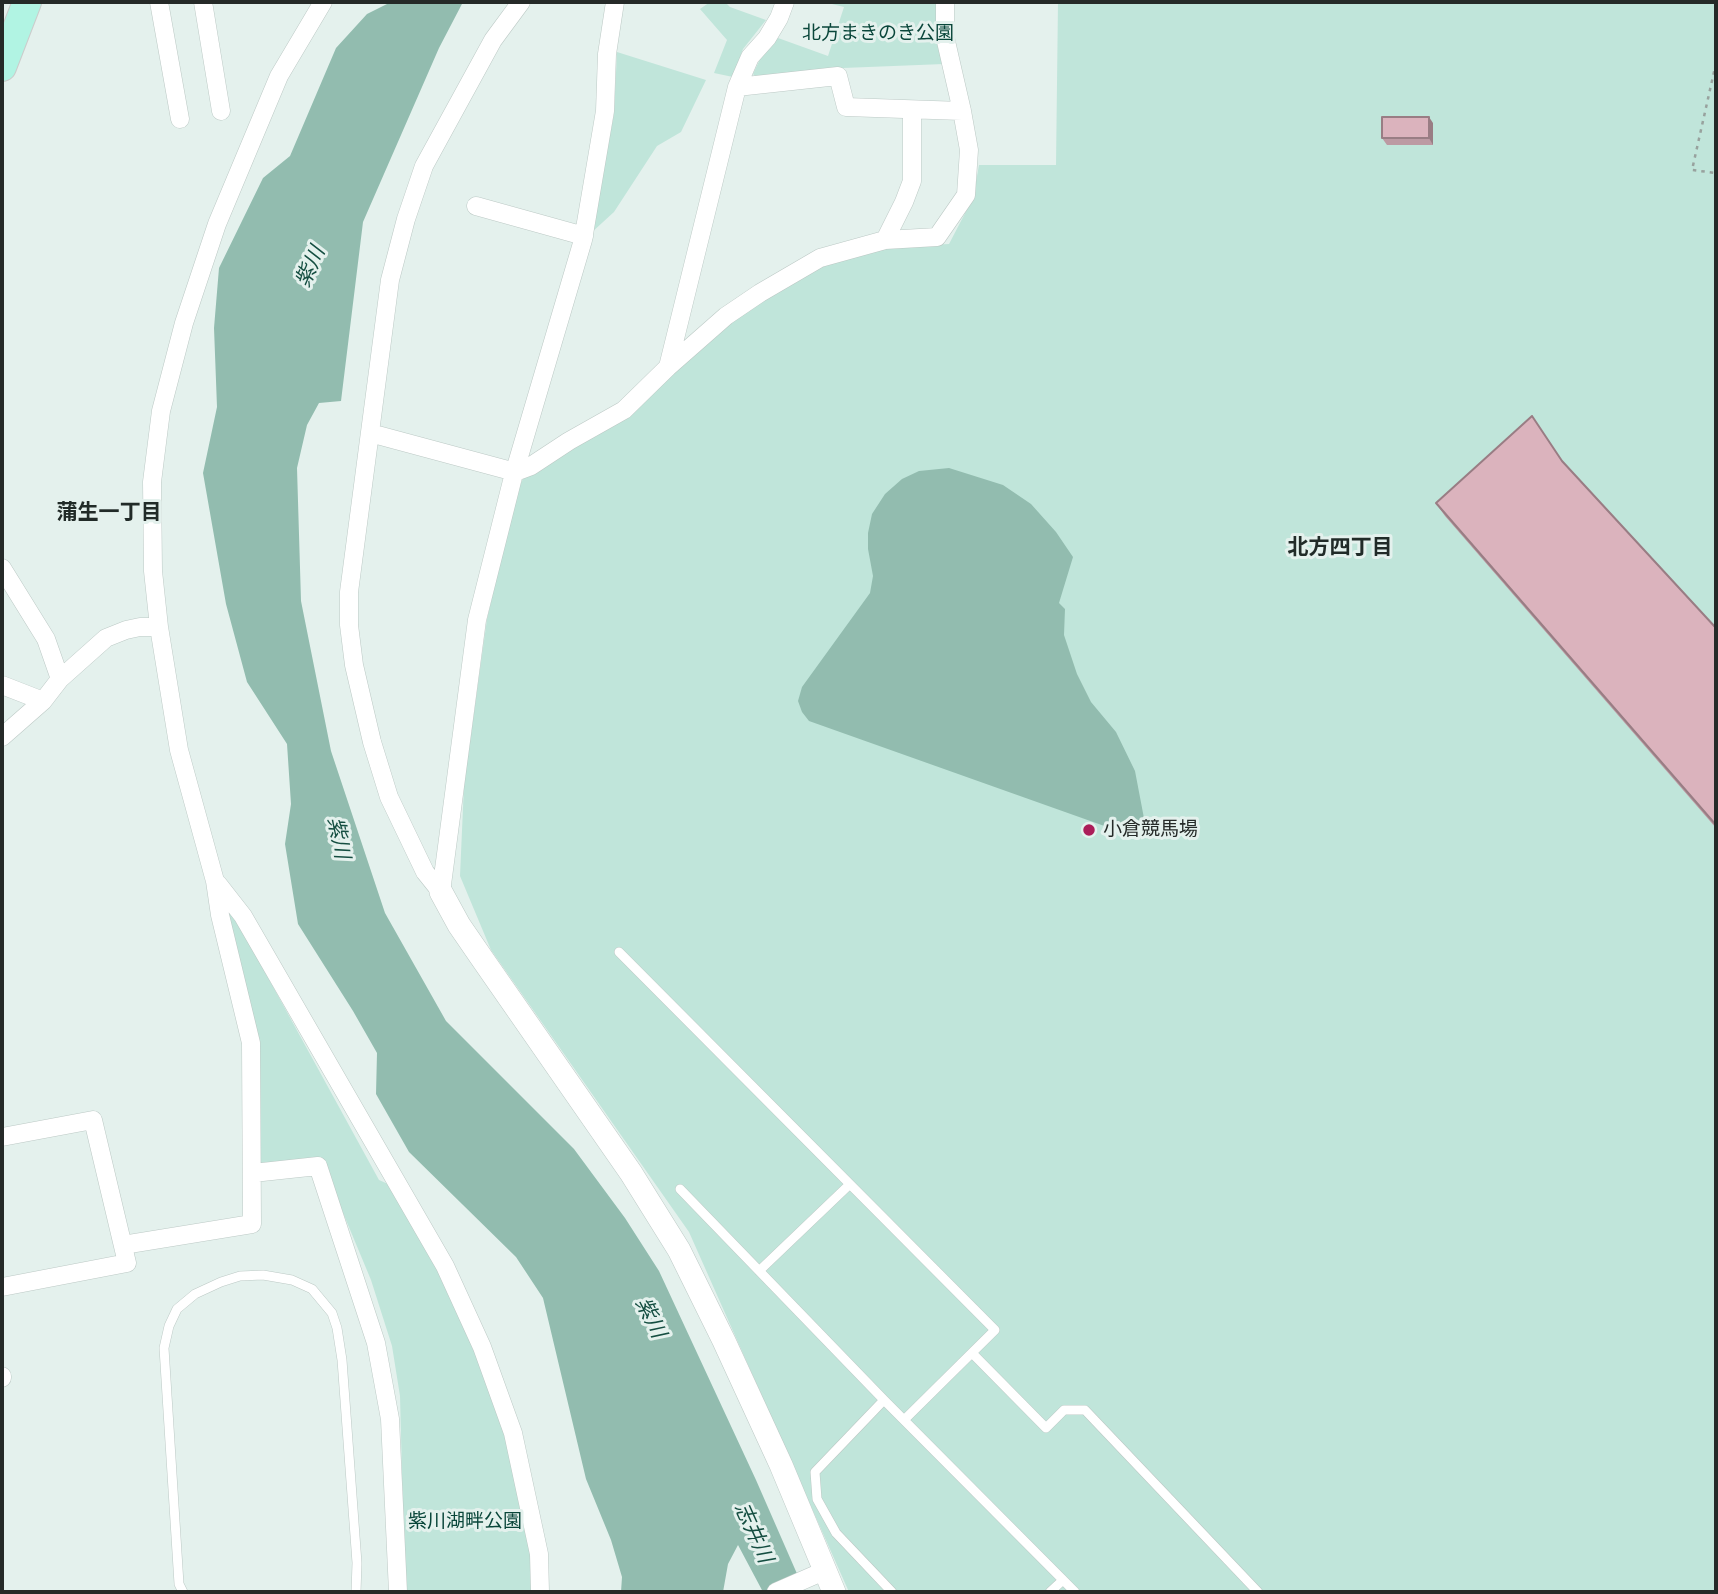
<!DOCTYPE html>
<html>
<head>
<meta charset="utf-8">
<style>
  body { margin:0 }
  #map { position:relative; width:1718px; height:1594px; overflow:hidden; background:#e4f1ed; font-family:Arial,sans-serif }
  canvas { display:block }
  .frame { position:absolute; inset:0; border:4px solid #252a28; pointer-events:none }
</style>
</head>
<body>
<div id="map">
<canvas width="1718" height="1594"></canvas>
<div class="frame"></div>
</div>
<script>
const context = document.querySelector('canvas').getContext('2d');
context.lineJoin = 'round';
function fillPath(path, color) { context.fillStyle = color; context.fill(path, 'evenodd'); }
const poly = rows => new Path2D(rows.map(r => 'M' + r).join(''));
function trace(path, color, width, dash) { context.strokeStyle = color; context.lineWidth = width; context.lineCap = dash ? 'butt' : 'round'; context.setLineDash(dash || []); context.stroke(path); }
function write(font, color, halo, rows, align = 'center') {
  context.font = font + ' Arial,"Noto Sans JP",sans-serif'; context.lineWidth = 6; context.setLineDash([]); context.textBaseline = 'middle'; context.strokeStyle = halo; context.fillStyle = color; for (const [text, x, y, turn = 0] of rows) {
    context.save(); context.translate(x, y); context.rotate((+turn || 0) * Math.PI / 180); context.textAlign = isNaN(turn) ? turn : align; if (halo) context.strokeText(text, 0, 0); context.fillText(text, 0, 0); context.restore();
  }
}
fillPath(poly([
  [710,2,725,2,730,7,766,20,743,49,733,77,714,73,727,40,700,9],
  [824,2,938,2,944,64,843,68,757,78,753,74,761,57,778,38,828,56,844,7],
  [1058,2,1716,2,1716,1592,849,1592,689,1232,491,950,460,876,464,785,487,619,517,490,523,479,597,433,721,330,759,301,820,265,873,248,949,244,973,198,979,165,1056,165],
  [617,52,706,80,681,132,657,146,614,212,591,233,614,114],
  [231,910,379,1180,388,1184,442,1274,490,1390,517,1468,533,1558,533,1592,405,1592,400,1396,392,1346,371,1280,321,1160,260,1163,227,913]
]), '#c0e5da');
fillPath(poly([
  [391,2,463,2,439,48,363,222,341,401,319,403,307,425,297,468,301,601,331,751,385,913,446,1021,574,1149,625,1218,659,1271,756,1480,805,1592,763,1592,738,1545,728,1564,723,1592,621,1592,622,1577,611,1540,586,1479,543,1298,516,1257,409,1152,376,1094,377,1053,353,1011,298,924,285,844,291,804,287,744,247,682,226,604,203,473,217,407,214,328,219,268,263,178,290,156,336,48,367,14],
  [949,468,1003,485,1031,504,1056,532,1073,557,1059,603,1065,609,1064,635,1077,674,1091,702,1116,732,1135,771,1147,834,1141,839,809,721,802,712,798,701,802,687,870,593,873,576,868,549,868,533,872,514,885,494,902,479,919,471]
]), '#92bcaf');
const service = poly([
  [619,952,995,1330,904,1420],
  [680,1189,884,1400,1075,1592],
  [759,1271,849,1185],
  [972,1353,1046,1428,1064,1410,1085,1410,1258,1592],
  [884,1400,815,1472,817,1499,836,1533,892,1592],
  [183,1592,179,1584,164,1348,169,1326,177,1309,195,1294,221,1282,240,1276,263,1275,292,1280,312,1289,332,1313,337,1328,342,1360,357,1563,356,1592],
  [1050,1592,1063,1580]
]);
const minor = poly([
  [159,2,180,119],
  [203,2,221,111],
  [737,87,838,76,846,107,962,111],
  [476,206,584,236],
  [885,240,904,202,912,181,912,110],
  [668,367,737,87,750,57,767,38,779,18,785,2],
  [370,433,515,472,531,466,569,441,624,410,668,367,726,316,760,293,820,258,885,240,937,237,966,195,969,150,962,111,945,37,945,2],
  [2,568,46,639,60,679],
  [2,685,43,701],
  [2,737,43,701,60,679,106,638,126,630,140,627,159,627],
  [218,884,243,916,445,1266,482,1347,513,1433,539,1554,540,1592],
  [441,892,425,872,389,797,372,742,354,665,349,625,349,592,390,280,406,219,424,166,493,40,521,2],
  [441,892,477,620,513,477,583,240,605,111,607,54,615,2],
  [2,1137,93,1120,127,1263,2,1287],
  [253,1173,318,1166,376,1343,390,1419,398,1592],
  [123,1245,252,1224,251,1043,220,915,215,881,179,750,159,627,153,571,152,482,161,411,184,323,217,224,279,76,323,2],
  [2,1376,2,1378],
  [776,1592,824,1571]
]);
const tertiary = poly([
  [441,892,459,925,481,957,631,1173,679,1250,724,1341,781,1465,834,1592]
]);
const primary = poly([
  [2,67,27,2]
]);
trace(service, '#bcc9c5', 10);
trace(minor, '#bcc9c5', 19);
trace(tertiary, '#bcc9c5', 24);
trace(primary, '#cbcccb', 30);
trace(poly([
  [1716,63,1692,170,1716,173]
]), '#98a29e', 2.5, [3.5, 5]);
trace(service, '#fff', 9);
trace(minor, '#fff', 18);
trace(tertiary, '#fff', 23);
trace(primary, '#b1f4e3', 28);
fillPath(poly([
  [1433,123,1433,145,1387,145,1382,138],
  [1564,463,1716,628,1716,828,1445,516,1436,503]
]), '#bc9aa3');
fillPath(poly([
  [1429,117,1433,123,1433,145,1429,138]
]), '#997d84');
const building = poly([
  [1382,117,1429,117,1429,138,1382,138,1382,117],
  [1532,416,1562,461,1716,628,1716,825,1436,503,1532,416]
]);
fillPath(building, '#dbb3bd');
trace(building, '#997d84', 2);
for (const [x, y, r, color] of [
  [1089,830,7,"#ab1d59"]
]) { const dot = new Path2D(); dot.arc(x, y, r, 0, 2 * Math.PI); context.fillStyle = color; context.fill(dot); trace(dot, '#e4f1ed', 2.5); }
write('19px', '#09463a', '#e4f1ed', [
  ["北方まきのき公園",878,34],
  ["紫川湖畔公園",465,1522]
]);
write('19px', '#252a28', '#e4f1ed', [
  ["小倉競馬場",1103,830]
], 'left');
write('italic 21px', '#144e41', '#e4f1ed', [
  ["紫川",311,267,-66],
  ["紫川",338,838,79],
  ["紫川",650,1318,64],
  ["志井川",753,1533,66]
]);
write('bold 21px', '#212b28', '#e4f1ed', [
  ["蒲生一丁目",109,513],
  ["北方四丁目",1340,548]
]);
</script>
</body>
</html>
